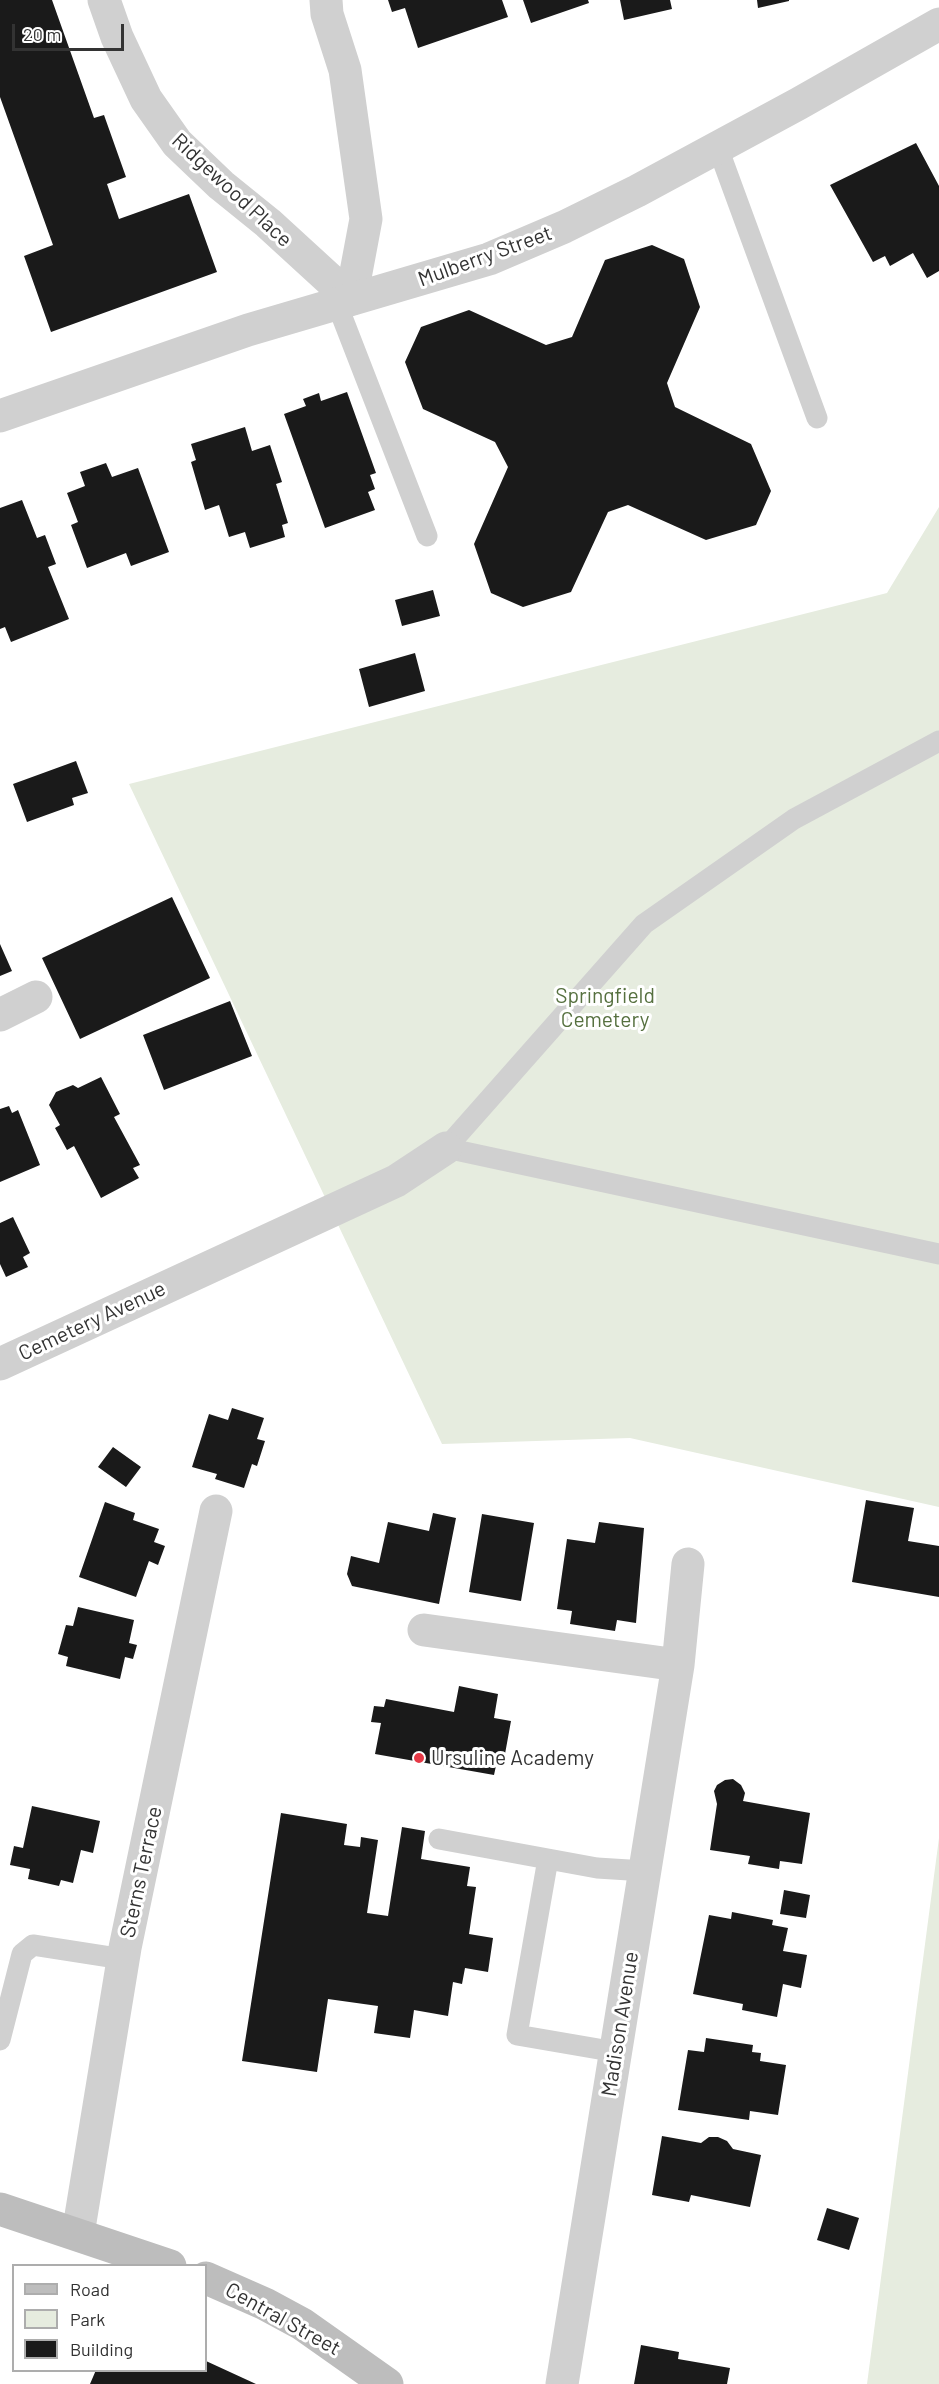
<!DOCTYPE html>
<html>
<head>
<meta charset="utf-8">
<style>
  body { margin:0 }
  #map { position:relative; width:939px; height:2384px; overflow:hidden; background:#fff; font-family:Barlow,sans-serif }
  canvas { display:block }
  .legend { position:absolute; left:12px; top:2264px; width:195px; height:108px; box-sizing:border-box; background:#fff; border:2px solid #adadad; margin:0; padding:8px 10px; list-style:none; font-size:18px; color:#333 }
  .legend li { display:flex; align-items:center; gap:12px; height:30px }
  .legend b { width:30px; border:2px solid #adadad }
  .scale { position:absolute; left:12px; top:24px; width:112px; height:27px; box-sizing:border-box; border:3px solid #333; border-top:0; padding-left:8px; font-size:18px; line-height:21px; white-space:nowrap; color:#333; -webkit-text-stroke:4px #fff; paint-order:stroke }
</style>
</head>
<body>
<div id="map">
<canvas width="939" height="2384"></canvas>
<ul class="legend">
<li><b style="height:8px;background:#bdbdbd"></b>Road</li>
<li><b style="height:16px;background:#e6ecdf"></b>Park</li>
<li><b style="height:16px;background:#1a1a1a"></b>Building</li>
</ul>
<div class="scale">20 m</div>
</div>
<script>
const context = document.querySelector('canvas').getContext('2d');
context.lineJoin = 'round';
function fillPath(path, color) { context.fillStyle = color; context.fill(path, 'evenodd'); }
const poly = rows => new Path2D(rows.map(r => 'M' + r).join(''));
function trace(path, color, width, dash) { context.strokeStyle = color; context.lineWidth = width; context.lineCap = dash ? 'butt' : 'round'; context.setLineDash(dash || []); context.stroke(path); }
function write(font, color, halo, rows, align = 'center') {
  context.font = font + ' Barlow,sans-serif'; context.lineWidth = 6; context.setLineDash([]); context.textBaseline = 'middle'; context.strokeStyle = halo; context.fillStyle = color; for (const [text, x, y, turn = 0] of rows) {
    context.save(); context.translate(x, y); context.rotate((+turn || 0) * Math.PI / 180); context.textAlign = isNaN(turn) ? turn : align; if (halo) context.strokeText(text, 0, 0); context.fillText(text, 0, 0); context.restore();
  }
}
fillPath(poly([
  [939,507,939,1507,630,1438,442,1444,129,784,887,593],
  [939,1838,939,2384,867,2384]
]), '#e6ecdf');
fillPath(poly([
  [0,0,52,0,94,118,104,115,126,177,107,184,119,219,189,194,217,272,51,332,24,256,53,245,0,97],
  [388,0,502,0,508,17,418,48,405,8,392,12],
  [523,0,588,0,589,3,531,23],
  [620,0,670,0,672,9,624,20],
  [757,0,789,0,789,1,758,8],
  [916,143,939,186,939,271,927,278,913,253,890,266,885,256,873,262,830,185],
  [652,245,684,259,700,307,667,383,675,407,751,444,771,491,756,525,706,540,628,505,608,512,571,592,523,607,491,593,474,544,508,467,495,442,423,409,405,362,421,327,469,310,546,345,572,337,605,260],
  [347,392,376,473,370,475,375,489,368,492,375,510,325,528,284,414,306,406,303,399,319,393,321,401],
  [245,427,252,451,270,445,282,482,276,484,288,523,282,525,285,537,250,548,245,532,229,537,219,505,205,510,191,462,196,460,191,444],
  [106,463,112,477,138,468,169,552,131,566,126,553,87,568,71,525,78,522,67,493,85,486,80,472],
  [22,500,37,538,45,535,56,564,48,567,69,619,11,642,5,627,0,629,0,508],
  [433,590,440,616,402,626,395,600],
  [415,653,425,691,369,707,359,669],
  [76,761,88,793,72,798,74,805,27,822,13,784],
  [172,897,210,978,80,1039,42,958],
  [0,944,12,971,0,976],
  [230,1001,252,1056,164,1090,143,1035],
  [101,1077,120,1114,114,1117,140,1165,133,1168,139,1178,101,1198,74,1146,67,1150,55,1128,60,1125,49,1105,56,1092,73,1085,78,1088],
  [9,1106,12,1113,18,1110,40,1165,0,1182,0,1109],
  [13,1217,30,1253,23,1257,28,1267,6,1277,0,1264,0,1223],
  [232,1408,264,1418,257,1439,265,1441,257,1466,252,1464,244,1488,215,1479,217,1474,192,1467,209,1414,228,1420],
  [113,1447,141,1467,126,1487,98,1467],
  [866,1500,914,1508,908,1541,939,1546,939,1597,852,1582],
  [105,1502,135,1513,133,1520,159,1529,154,1542,165,1546,158,1565,149,1561,136,1597,79,1577],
  [433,1513,456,1518,439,1604,352,1586,347,1574,351,1556,379,1563,388,1522,429,1531],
  [482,1514,534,1523,521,1601,469,1592],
  [599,1522,644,1528,636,1623,617,1620,615,1631,570,1624,572,1611,557,1609,567,1539,595,1543],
  [78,1607,134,1620,129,1643,137,1645,133,1659,125,1657,120,1679,66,1666,68,1657,58,1654,66,1625,73,1626],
  [459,1686,498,1694,494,1718,511,1721,505,1754,499,1752,494,1775,375,1754,381,1723,371,1722,374,1706,384,1707,386,1699,454,1712],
  [733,1779,741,1785,745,1793,743,1801,810,1813,802,1864,780,1861,779,1869,748,1864,750,1856,710,1850,717,1804,714,1791,717,1785,725,1780],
  [32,1806,100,1821,93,1853,81,1850,73,1883,61,1880,59,1886,28,1879,30,1869,10,1865,14,1846,23,1848],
  [281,1813,347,1824,344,1845,360,1847,361,1837,378,1840,367,1913,388,1916,402,1827,425,1831,421,1859,470,1867,467,1886,476,1887,469,1934,493,1938,488,1972,465,1968,462,1984,453,1982,448,2016,414,2010,410,2038,374,2033,378,2006,328,1999,317,2072,242,2061],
  [784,1890,810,1895,806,1918,780,1914],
  [732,1912,773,1920,772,1925,788,1928,783,1951,807,1955,801,1988,783,1984,777,2017,742,2010,743,2004,693,1994,709,1915,731,1919],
  [706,2038,753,2045,752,2052,761,2053,760,2061,786,2065,778,2115,750,2111,749,2120,678,2110,688,2050,704,2052],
  [662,2136,701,2143,709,2137,718,2137,727,2141,733,2149,761,2155,750,2207,691,2195,689,2202,652,2195],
  [827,2208,859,2218,849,2250,817,2240],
  [641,2345,679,2352,678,2359,730,2368,727,2384,634,2384],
  [206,2361,256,2384,90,2384,96,2370,206,2370]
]), '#1a1a1a');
trace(poly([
  [718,148,817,418],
  [337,304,427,536],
  [939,741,794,819,644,924,446,1148,939,1254],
  [439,1839,597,1868,645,1871],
  [548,1859,517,2035,616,2052],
  [0,2040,22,1954,33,1945,123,1959]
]), '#d0d0d0', 21);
trace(poly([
  [104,0,117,37,146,99,177,143,221,185,268,223,351,299],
  [326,0,327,14,345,70,366,219,351,299],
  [0,1015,36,997],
  [0,1364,396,1181,446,1148],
  [424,1630,678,1665],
  [78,2234,125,1948,216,1511],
  [562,2384,678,1665,688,1564]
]), '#d0d0d0', 33);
trace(poly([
  [0,416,248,330,489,259,564,227,637,191,798,104,939,24]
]), '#d0d0d0', 33);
trace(poly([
  [0,2209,170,2266],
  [206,2278,265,2304,302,2324,387,2384]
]), '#bdbdbd', 33);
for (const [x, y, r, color] of [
  [419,1758,6,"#e63946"]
]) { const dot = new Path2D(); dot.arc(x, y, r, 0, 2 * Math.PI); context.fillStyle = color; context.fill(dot); trace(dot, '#fff', 2); }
write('21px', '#333', '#fff', [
  ["Ridgewood Place",232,190,43],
  ["Mulberry Street",485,256,-20],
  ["Cemetery Avenue",92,1321,-25],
  ["Sterns Terrace",141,1872,-78],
  ["Madison Avenue",620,2024,-81],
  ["Central Street",283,2319,29]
]);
write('21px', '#56703f', '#fff', [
  ["Springfield",605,996],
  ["Cemetery",605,1020]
]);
write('21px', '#333', '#fff', [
  ["Ursuline Academy",431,1758]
], 'left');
</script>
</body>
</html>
